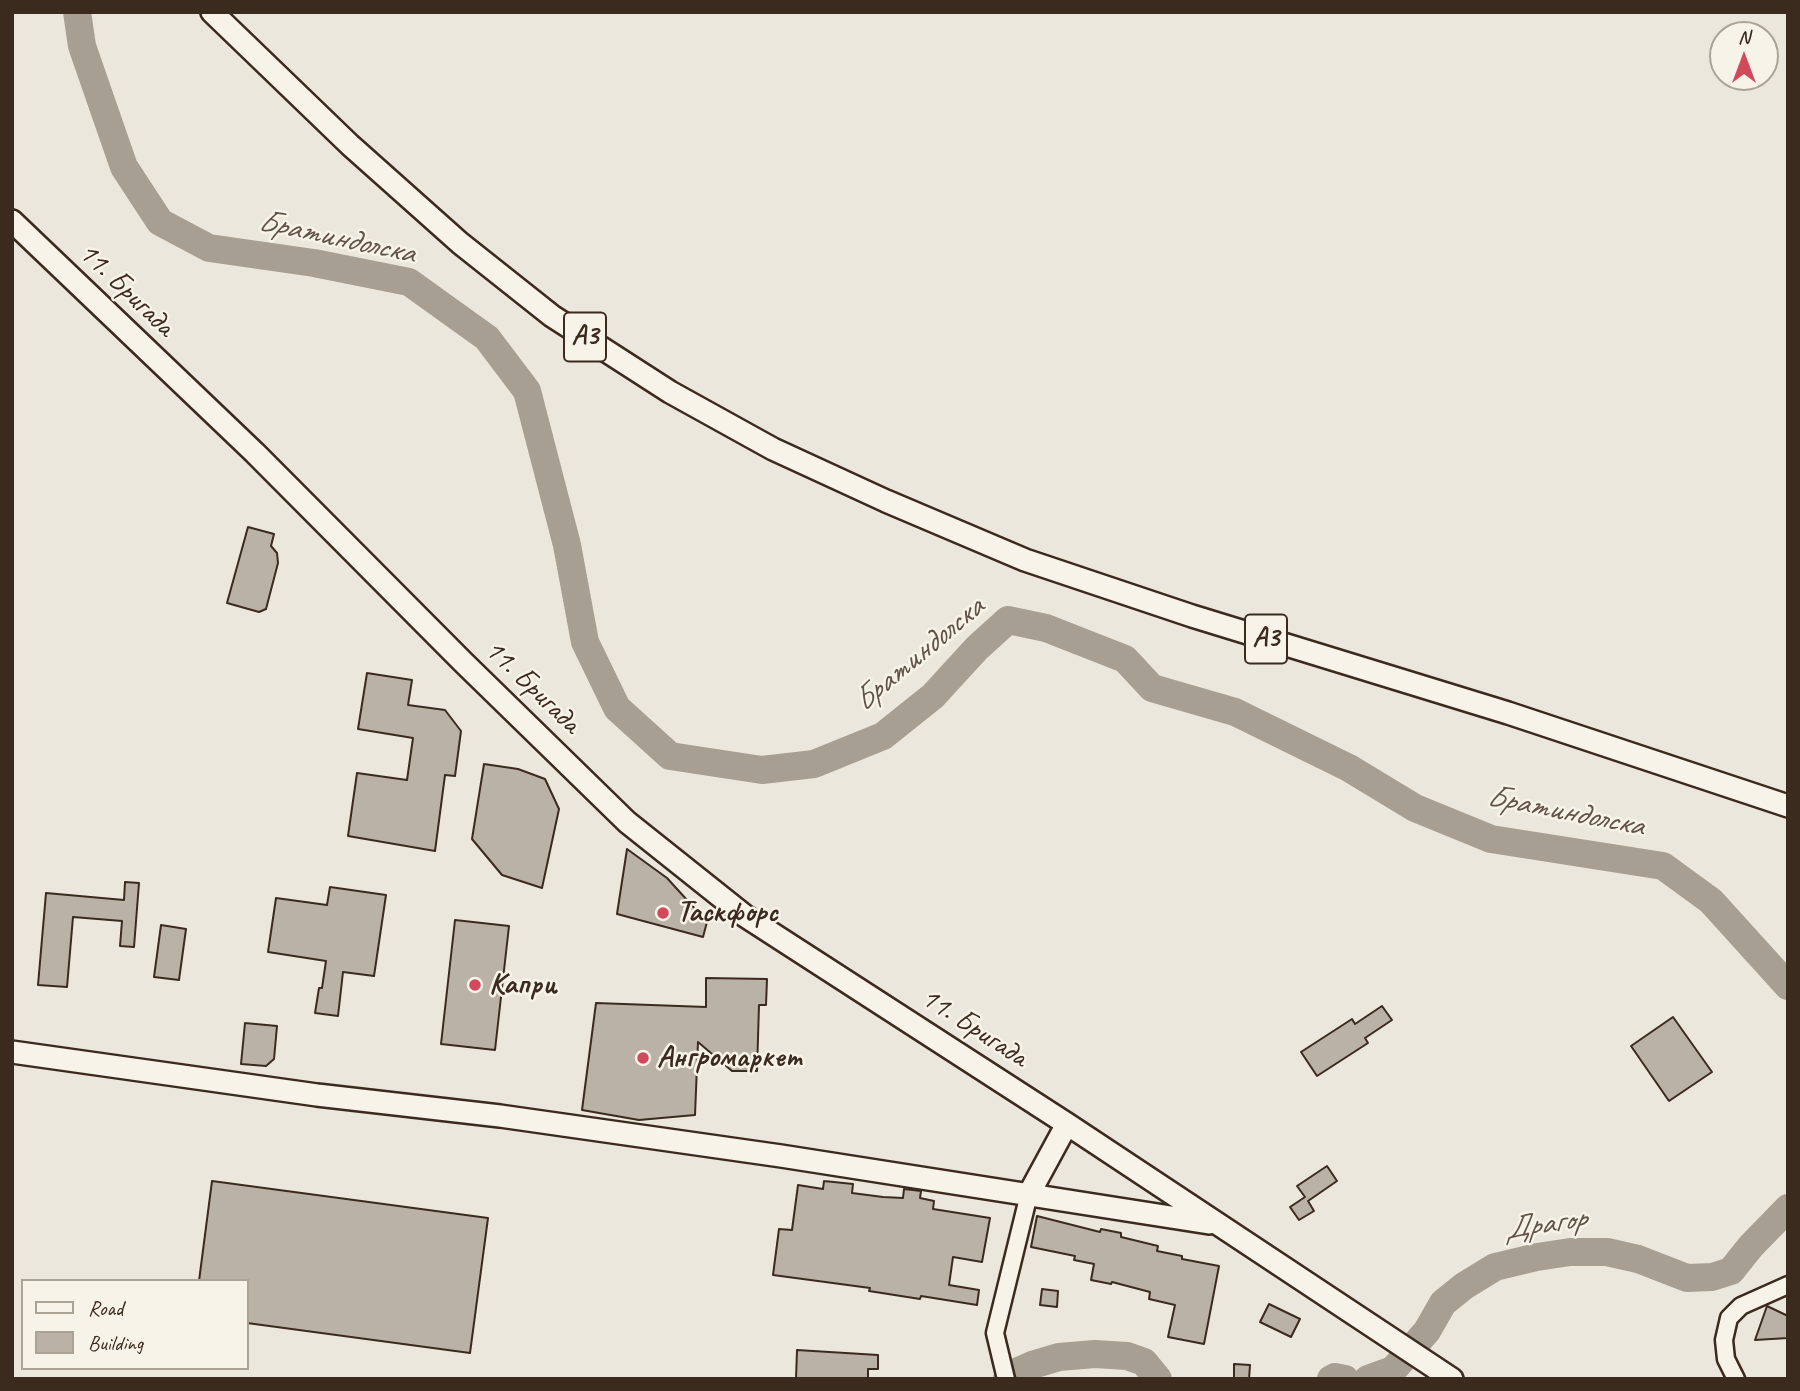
<!DOCTYPE html>
<html>
<head>
<meta charset="utf-8">
<style>
  body { margin:0 }
  #map { position:relative; width:1800px; height:1391px; overflow:hidden; background:#ece7dc; font-family:Caveat,sans-serif }
  canvas { display:block }
  .frame { position:absolute; inset:0; border:14px solid #3b2a1e; pointer-events:none }
  .legend { position:absolute; left:21px; top:1279px; width:228px; height:91px; box-sizing:border-box; background:#f7f3e8; border:2px solid #aca397; margin:0; padding:9px 12px; list-style:none; font-size:21px; color:#3b2a1e }
  .legend li { display:flex; align-items:center; gap:14px; height:35px }
  .legend b { width:35px; border:2px solid #aca397 }
  .north { position:absolute; left:1709px; top:21px; width:70px; height:70px; box-sizing:border-box; background:#f7f3e8; border:2px solid #aca397; border-radius:50%; rotate:0deg; font-size:19px; font-weight:700; line-height:28px; text-align:center; color:#3b2a1e }
  .north::after { content:''; display:block; margin:auto; width:24px; height:32px; background:#d1495b; clip-path:polygon(50% 0,100% 100%,50% 72%,0 100%) }
</style>
</head>
<body>
<div id="map">
<canvas width="1800" height="1391"></canvas>
<div class="frame"></div>
<ul class="legend">
<li><b style="height:9px;background:#f7f3e8"></b>Road</li>
<li><b style="height:19px;background:#bab2a7"></b>Building</li>
</ul>
<div class="north">N</div>
</div>
<script>
const context = document.querySelector('canvas').getContext('2d');
context.lineJoin = 'round';
const poly = rows => new Path2D(rows.map(r => 'M' + r).join(''));
function trace(path, color, width, dash) { context.strokeStyle = color; context.lineWidth = width; context.lineCap = dash ? 'butt' : 'round'; context.setLineDash(dash || []); context.stroke(path); }
function fillPath(path, color) { context.fillStyle = color; context.fill(path, 'evenodd'); }
function write(font, color, halo, rows, align = 'center') {
  context.font = font + ' Caveat,sans-serif'; context.lineWidth = 5; context.setLineDash([]); context.textBaseline = 'middle'; context.strokeStyle = halo; context.fillStyle = color; for (const [text, x, y, turn = 0] of rows) {
    context.save(); context.translate(x, y); context.rotate((+turn || 0) * Math.PI / 180); context.textAlign = isNaN(turn) ? turn : align; if (halo) context.strokeText(text, 0, 0); context.fillText(text, 0, 0); context.restore();
  }
}
trace(poly([
  [77,12,82,46,124,167,160,222,209,248,314,263,409,282,487,338,527,391,567,545,585,642,617,708,670,756,762,770,814,764,883,736,933,696,977,648,1008,620,1046,628,1125,659,1152,688,1235,712,1349,768,1415,808,1491,839,1663,866,1711,901,1788,986],
  [1007,1379,1009,1375,1032,1365,1059,1357,1095,1354,1127,1356,1144,1362,1158,1379],
  [1331,1379,1335,1377,1345,1379],
  [1368,1379,1393,1370,1427,1331,1443,1303,1464,1286,1495,1267,1537,1257,1570,1252,1607,1252,1638,1259,1687,1278,1712,1277,1731,1271,1751,1246,1788,1208]
]), '#a89f93', 28);
const building = poly([
  [248,527,274,534,271,546,277,553,278,563,266,609,259,612,227,603,248,527],
  [367,673,412,680,408,705,445,710,461,731,455,776,445,775,435,851,348,836,357,773,407,780,413,738,358,729,367,673],
  [484,764,518,769,545,779,559,809,542,888,502,875,472,839,484,764],
  [627,849,667,878,707,922,703,937,617,914,627,849],
  [125,882,139,883,134,947,120,946,122,921,73,917,67,987,38,985,46,893,124,900,125,882],
  [330,887,386,895,374,976,343,972,338,1016,315,1013,319,988,322,988,326,961,268,952,276,898,327,905,330,887],
  [455,920,509,926,495,1050,441,1044,455,920],
  [161,925,186,929,179,980,154,977,161,925],
  [706,978,767,979,766,1005,759,1005,757,1071,732,1071,698,1042,695,1115,639,1120,582,1110,596,1003,706,1007,706,978],
  [1382,1006,1392,1020,1365,1038,1368,1043,1317,1076,1301,1052,1352,1019,1355,1024,1382,1006],
  [1673,1017,1712,1072,1669,1101,1631,1046,1673,1017],
  [245,1023,277,1026,274,1059,266,1066,241,1064,245,1023],
  [1327,1166,1337,1181,1308,1201,1314,1211,1299,1220,1290,1207,1305,1197,1297,1186,1327,1166],
  [212,1181,488,1218,470,1353,247,1323,247,1281,199,1281,212,1181],
  [824,1181,853,1184,852,1193,883,1197,903,1198,904,1189,921,1191,920,1198,934,1201,933,1209,990,1218,982,1262,953,1257,949,1285,979,1290,977,1305,921,1296,920,1299,869,1291,870,1288,773,1275,779,1229,792,1230,798,1185,823,1189,824,1181],
  [1037,1216,1100,1232,1101,1229,1121,1233,1121,1237,1158,1246,1157,1251,1182,1256,1182,1259,1219,1266,1204,1344,1168,1337,1175,1305,1149,1299,1150,1292,1112,1282,1111,1284,1091,1280,1094,1264,1074,1260,1075,1256,1031,1247,1037,1216],
  [1042,1289,1058,1291,1057,1307,1040,1305,1042,1289],
  [1269,1304,1300,1319,1291,1337,1260,1322,1269,1304],
  [1767,1306,1788,1316,1788,1338,1755,1340,1767,1306],
  [797,1350,878,1355,878,1369,868,1369,868,1379,796,1379,797,1350],
  [1234,1364,1250,1365,1249,1379,1234,1379,1234,1364]
]);
fillPath(building, '#bab2a7');
trace(building, '#3b2a1e', 2);
const minor = poly([
  [1006,1379,995,1333,1029,1194],
  [1736,1379,1726,1359,1724,1340,1729,1318,1741,1306,1788,1285]
]);
const major = poly([
  [212,12,350,145,460,243,552,316,670,392,773,449,886,501,1025,560,1192,616,1508,713,1788,806],
  [12,221,255,453,463,662,627,822,745,916,1067,1124,1452,1379],
  [12,1052,317,1095,500,1116,781,1156,1209,1223],
  [1029,1194,1067,1124]
]);
trace(minor, '#3b2a1e', 21);
trace(major, '#3b2a1e', 26);
trace(minor, '#f7f3e8', 16);
trace(major, '#f7f3e8', 21);
for (const [x, y, r, color] of [
  [663,913,7,"#d1495b"],
  [475,985,7,"#d1495b"],
  [643,1058,7,"#d1495b"]
]) { const dot = new Path2D(); dot.arc(x, y, r, 0, 2 * Math.PI); context.fillStyle = color; context.fill(dot); trace(dot, '#f7f3e8', 2.5); }
for (const [x, y, w] of [
  [585,337,42],
  [1266,639,42]
]) { const box = new Path2D(); box.roundRect(x - w / 2, y - 24.5, w, 49, 5); context.fillStyle = '#f7f3e8'; context.fill(box); trace(box, '#3b2a1e', 2); }
write('bold 28px', '#3b2a1e', null, [
  ["A3",585,337],
  ["A3",1266,639]
]);
write('30px', '#3b2a1e', '#f7f3e8', [
  ["11. Бригада",126,290,44],
  ["11. Бригада",532,687,44],
  ["11. Бригада",974,1028,33]
]);
write('bold 30px', '#3b2a1e', '#f7f3e8', [
  ["Таскфорс",677,913],
  ["Капри",489,985],
  ["Ангромаркет",657,1058]
], 'left');
write('italic 32px', '#615347', '#f7f3e8', [
  ["Братиндолска",336,238,12],
  ["Братиндолска",919,655,-40],
  ["Братиндолска",1565,812,11],
  ["Драгор",1545,1225,-8]
]);
</script>
</body>
</html>
